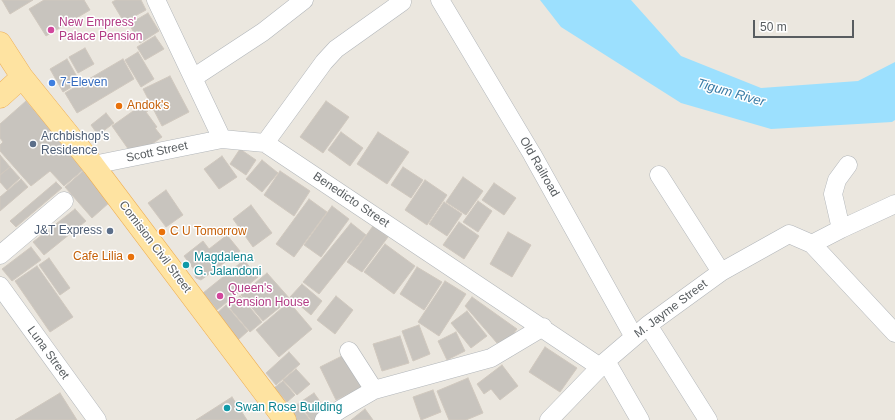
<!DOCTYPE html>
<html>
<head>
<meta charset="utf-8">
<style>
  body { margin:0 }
  #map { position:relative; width:895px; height:420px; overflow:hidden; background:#ebe7df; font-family:Arial,sans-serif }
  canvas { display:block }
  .scale { position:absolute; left:753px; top:20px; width:101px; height:18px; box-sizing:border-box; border:2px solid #585d60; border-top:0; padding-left:5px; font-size:12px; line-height:14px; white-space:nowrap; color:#585d60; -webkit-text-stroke:3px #fff; paint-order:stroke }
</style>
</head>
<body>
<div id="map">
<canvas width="895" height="420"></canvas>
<div class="scale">50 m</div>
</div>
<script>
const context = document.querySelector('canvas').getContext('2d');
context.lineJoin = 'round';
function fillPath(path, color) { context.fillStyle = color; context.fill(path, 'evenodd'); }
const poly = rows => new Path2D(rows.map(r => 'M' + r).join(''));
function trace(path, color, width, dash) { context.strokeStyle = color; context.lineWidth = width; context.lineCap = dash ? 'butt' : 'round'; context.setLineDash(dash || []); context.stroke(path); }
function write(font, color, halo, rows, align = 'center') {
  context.font = font + ' Arial,sans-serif'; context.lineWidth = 3; context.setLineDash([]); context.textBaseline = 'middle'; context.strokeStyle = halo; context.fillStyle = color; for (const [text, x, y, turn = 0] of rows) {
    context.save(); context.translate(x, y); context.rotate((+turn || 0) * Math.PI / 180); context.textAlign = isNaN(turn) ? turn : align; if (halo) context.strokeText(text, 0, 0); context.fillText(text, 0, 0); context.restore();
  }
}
fillPath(poly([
  [540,0,631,0,681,56,761,88,858,81,895,62,895,120,892,122,771,129,681,103,561,27]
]), '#9ce0fe');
const building = poly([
  [2,0,33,0,10,14,2,0],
  [44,0,84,0,90,10,46,36,29,9,44,0],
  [116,0,141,0,146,10,124,22,112,2,116,0],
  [148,13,159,31,140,43,129,24,148,13],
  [155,36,164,49,145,60,137,47,155,36],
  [85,48,94,64,78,73,69,57,85,48],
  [138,52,154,79,141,87,125,60,138,52],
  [67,59,80,82,63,92,50,69,67,59],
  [123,59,134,79,77,113,65,93,123,59],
  [170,76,189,112,162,126,143,89,170,76],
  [26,101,70,151,84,169,64,186,50,171,31,186,0,151,0,145,3,142,0,138,0,124,26,101],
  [326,101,349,117,323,153,300,137,326,101],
  [143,104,148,111,146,112,157,127,155,128,162,137,145,149,142,145,131,153,112,126,143,104],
  [106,113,114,123,98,135,91,125,106,113],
  [341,132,363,148,350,166,328,150,341,132],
  [378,132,409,152,387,184,357,164,378,132],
  [240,149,256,160,246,175,230,164,240,149],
  [0,155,10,167,0,175,0,155],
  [222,156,237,177,219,189,204,169,222,156],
  [262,160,278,173,262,192,246,179,262,160],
  [10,167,20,178,7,190,0,182,0,175,10,167],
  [403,167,423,180,411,198,391,185,403,167],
  [83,171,110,202,92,218,65,187,83,171],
  [280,171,310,191,294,216,264,195,280,171],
  [463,177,483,191,466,215,446,202,463,177],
  [21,179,28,187,0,211,0,197,21,179],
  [425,180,447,195,427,225,405,210,425,180],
  [56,182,62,188,16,227,10,221,56,182],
  [494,183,516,198,504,215,482,200,494,183],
  [166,190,183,215,166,227,148,203,166,190],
  [309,199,327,212,294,257,276,244,309,199],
  [478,201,492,211,478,232,463,222,478,201],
  [444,202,462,214,447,236,429,224,444,202],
  [251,205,272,233,253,247,233,219,251,205],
  [332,206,349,219,321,257,304,245,332,206],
  [75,209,86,221,44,255,33,242,75,209],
  [459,222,479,236,464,259,443,245,459,222],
  [351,223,366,235,319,294,303,282,351,223],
  [373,226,388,237,362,272,347,262,373,226],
  [508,232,531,245,512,277,490,264,508,232],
  [227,235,240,251,201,280,196,278,195,276,195,271,184,256,203,241,209,249,227,235],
  [385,244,415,266,394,294,364,272,385,244],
  [31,247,41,260,12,281,2,269,31,247],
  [49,258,70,288,60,295,39,265,49,258],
  [244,260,258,277,217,310,203,293,244,260],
  [37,266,73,317,50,332,15,281,37,266],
  [417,267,442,282,424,310,400,294,417,267],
  [267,273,290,299,263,321,241,295,267,273],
  [445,281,466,294,439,336,418,322,445,281],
  [302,284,322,301,311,315,290,297,302,284],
  [240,296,262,322,250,332,228,306,240,296],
  [336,296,353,310,335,334,317,320,336,296],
  [472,297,517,329,510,338,497,343,465,306,472,297],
  [289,302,312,329,279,357,256,330,289,302],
  [226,305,248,331,238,340,216,314,226,305],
  [467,311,487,336,471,348,451,323,467,311],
  [419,325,430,354,413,361,402,331,419,325],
  [456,332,465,351,447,360,438,341,456,332],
  [400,336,409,363,382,371,373,344,400,336],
  [545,347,577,368,560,392,529,372,545,347],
  [289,352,300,364,276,385,266,373,289,352],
  [348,353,365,386,336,400,320,367,348,353],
  [502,365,518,386,500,400,491,389,484,394,477,384,502,365],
  [296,369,310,384,297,395,283,380,296,369],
  [468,378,483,413,466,420,449,420,437,391,468,378],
  [283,381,295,395,287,402,274,388,283,381],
  [433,390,441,412,421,420,413,397,433,390],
  [60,393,77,420,15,420,60,393],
  [314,393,327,411,315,420,311,420,299,403,314,393],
  [232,397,247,420,196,420,232,397],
  [298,404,310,420,295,420,288,411,298,404],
  [365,409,373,420,351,420,365,409]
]);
fillPath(building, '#c8c4be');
trace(building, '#d0c8be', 1);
const minor = poly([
  [156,0,222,139],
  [440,0,532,154,634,337],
  [193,78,263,32,304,0],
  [265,143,324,62,336,49,402,2],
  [93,165,222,139,265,143,600,367],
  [659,175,721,272],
  [841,229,833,194,837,180,848,165],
  [812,244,841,229,895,204],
  [0,255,64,201],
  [0,286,97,420],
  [648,325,708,420],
  [349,351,374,390],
  [606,361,640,420],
  [324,420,341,409,374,390,491,358,543,327],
  [549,420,606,361,648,325,721,272,789,234,812,244,895,333]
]);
const major = poly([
  [0,43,22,77,93,165,285,420],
  [0,97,22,77]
]);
trace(minor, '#b2b6ba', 19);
trace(major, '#efaf54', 23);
trace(minor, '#fff', 18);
trace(major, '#fee3a1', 22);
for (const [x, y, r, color] of [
  [51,30,4,"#d1479c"],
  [52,83,4,"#3f7fe0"],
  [119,106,4,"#e8710a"],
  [33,144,4,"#5c6f8a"],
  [110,231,4,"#5c6f8a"],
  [162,232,4,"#e8710a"],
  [131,257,4,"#e8710a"],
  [186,265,4,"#0f9aa8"],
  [220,296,4,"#d1479c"],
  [227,408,4,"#0f9aa8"]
]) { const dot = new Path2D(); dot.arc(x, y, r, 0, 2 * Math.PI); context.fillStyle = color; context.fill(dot); trace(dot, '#fff', 1.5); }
write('12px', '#b23c85', '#fff', [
  ["New Empress'",59,23],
  ["Palace Pension",59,37],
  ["Queen's",228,289],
  ["Pension House",228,303]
], 'left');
write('12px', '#366cbe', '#fff', [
  ["7-Eleven",60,83]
], 'left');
write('12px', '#c56008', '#fff', [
  ["Andok's",127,106],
  ["C U Tomorrow",170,232],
  ["Cafe Lilia",123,257,"right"]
], 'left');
write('12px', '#4e5e75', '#fff', [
  ["Archbishop's",41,137],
  ["Residence",41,151],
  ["J&T Express",102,231,"right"]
], 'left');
write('12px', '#585d60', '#fff', [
  ["Scott Street",157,152,-12],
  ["Old Railroad",539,167,60],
  ["Benedicto Street",351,200,34],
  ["Comision Civil Street",155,247,53],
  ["M. Jayme Street",671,309,-37],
  ["Luna Street",48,353,54]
]);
write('12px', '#0d838f', '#fff', [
  ["Magdalena",194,258],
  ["G. Jalandoni",194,272],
  ["Swan Rose Building",235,408]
], 'left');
write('italic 13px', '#397ca6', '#fff', [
  ["Tigum River",731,93,16]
]);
</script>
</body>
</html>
